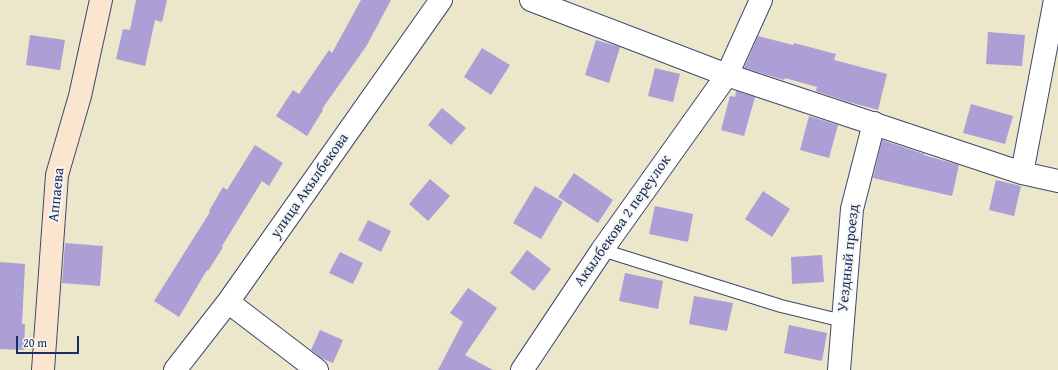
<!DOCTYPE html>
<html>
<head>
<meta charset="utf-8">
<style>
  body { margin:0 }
  #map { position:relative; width:1058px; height:370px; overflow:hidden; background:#ece6cb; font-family:"Gentium Book Plus",serif }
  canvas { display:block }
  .scale { position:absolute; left:16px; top:336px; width:63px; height:18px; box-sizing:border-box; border:2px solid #1b2f5e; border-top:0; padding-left:5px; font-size:12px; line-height:14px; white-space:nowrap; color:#1b2f5e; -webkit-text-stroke:3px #f6f6f2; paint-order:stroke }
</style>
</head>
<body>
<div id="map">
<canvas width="1058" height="370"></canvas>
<div class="scale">20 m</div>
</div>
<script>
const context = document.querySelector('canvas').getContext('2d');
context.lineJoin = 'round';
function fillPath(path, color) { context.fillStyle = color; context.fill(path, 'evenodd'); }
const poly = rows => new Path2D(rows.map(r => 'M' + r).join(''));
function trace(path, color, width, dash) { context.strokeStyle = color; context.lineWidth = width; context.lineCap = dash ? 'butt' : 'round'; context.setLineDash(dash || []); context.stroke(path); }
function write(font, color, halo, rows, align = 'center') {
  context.font = font + ' "Gentium Book Plus",serif'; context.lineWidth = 4; context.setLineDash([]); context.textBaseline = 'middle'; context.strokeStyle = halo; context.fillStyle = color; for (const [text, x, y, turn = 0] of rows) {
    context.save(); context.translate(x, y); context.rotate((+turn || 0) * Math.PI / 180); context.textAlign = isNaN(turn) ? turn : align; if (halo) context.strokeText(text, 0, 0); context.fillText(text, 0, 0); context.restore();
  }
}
fillPath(poly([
  [136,0,167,0,162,22,155,20,145,66,116,59,123,29,130,30],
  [361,0,391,0,367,45,322,109,323,110,307,136,276,116,293,90,299,94,329,50,332,53],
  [988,32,1025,35,1022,66,986,64],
  [30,35,65,40,60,70,26,65],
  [758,36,793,45,794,43,836,54,834,60,887,74,878,110,845,101,816,91,817,87,785,78,784,80,744,68],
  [596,40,620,47,609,83,585,75],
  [482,48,510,65,491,95,464,77],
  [655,68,680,74,673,102,648,96],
  [736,91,755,97,744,136,721,130,730,96,735,97],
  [971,104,1013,116,1005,144,963,133],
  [442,108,466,128,451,145,428,125],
  [809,116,838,125,829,158,800,150],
  [882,140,924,154,924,155,959,165,952,196,873,178],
  [255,145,283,163,269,186,262,181,222,246,223,247,208,271,207,270,179,317,154,301,210,212,209,211,223,187,227,190],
  [574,173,613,200,598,223,558,197],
  [430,179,450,196,428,221,409,204],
  [996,180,1021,186,1014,216,989,210],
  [535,186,563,202,541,239,513,223],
  [763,191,790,209,772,237,745,219],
  [655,206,693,214,688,242,649,234],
  [368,220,391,231,381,252,358,240],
  [65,243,103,246,100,286,62,283],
  [527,250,551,269,534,291,510,273],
  [340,252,363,263,353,284,329,273],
  [822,255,824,282,792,284,791,257],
  [0,262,25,264,22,324,25,324,24,350,0,349],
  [625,273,663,281,658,309,619,301],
  [468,288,497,308,465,355,493,370,438,370,463,322,450,313],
  [694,296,733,303,727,331,689,324],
  [789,325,827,333,822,361,784,353],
  [320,330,343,340,333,363,321,358,311,350]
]), '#ab9fd5');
const lane = poly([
  [602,250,781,306,843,321]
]);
const street = poly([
  [531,0,727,75,1022,173,1058,181],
  [1022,173,1055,0],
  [228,302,317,370],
  [175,370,228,302,441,0],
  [522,370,602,250,727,75,761,0],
  [839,370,852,209,874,123]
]);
const secondary = poly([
  [43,370,57,175,80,96,101,0]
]);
trace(lane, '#3a4a6e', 14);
trace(street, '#3a4a6e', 24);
trace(secondary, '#3a4a6e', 24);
trace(lane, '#fff', 12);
trace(street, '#fff', 22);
trace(secondary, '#fce5cf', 22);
write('15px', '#1b2f5e', '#f6f6f2', [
  ["улица Акылбекова",310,186,-55],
  ["Аппаева",57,195,-84],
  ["Акылбекова 2 переулок",623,221,-55],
  ["Уездный проезд",849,258,-84]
]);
</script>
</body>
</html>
